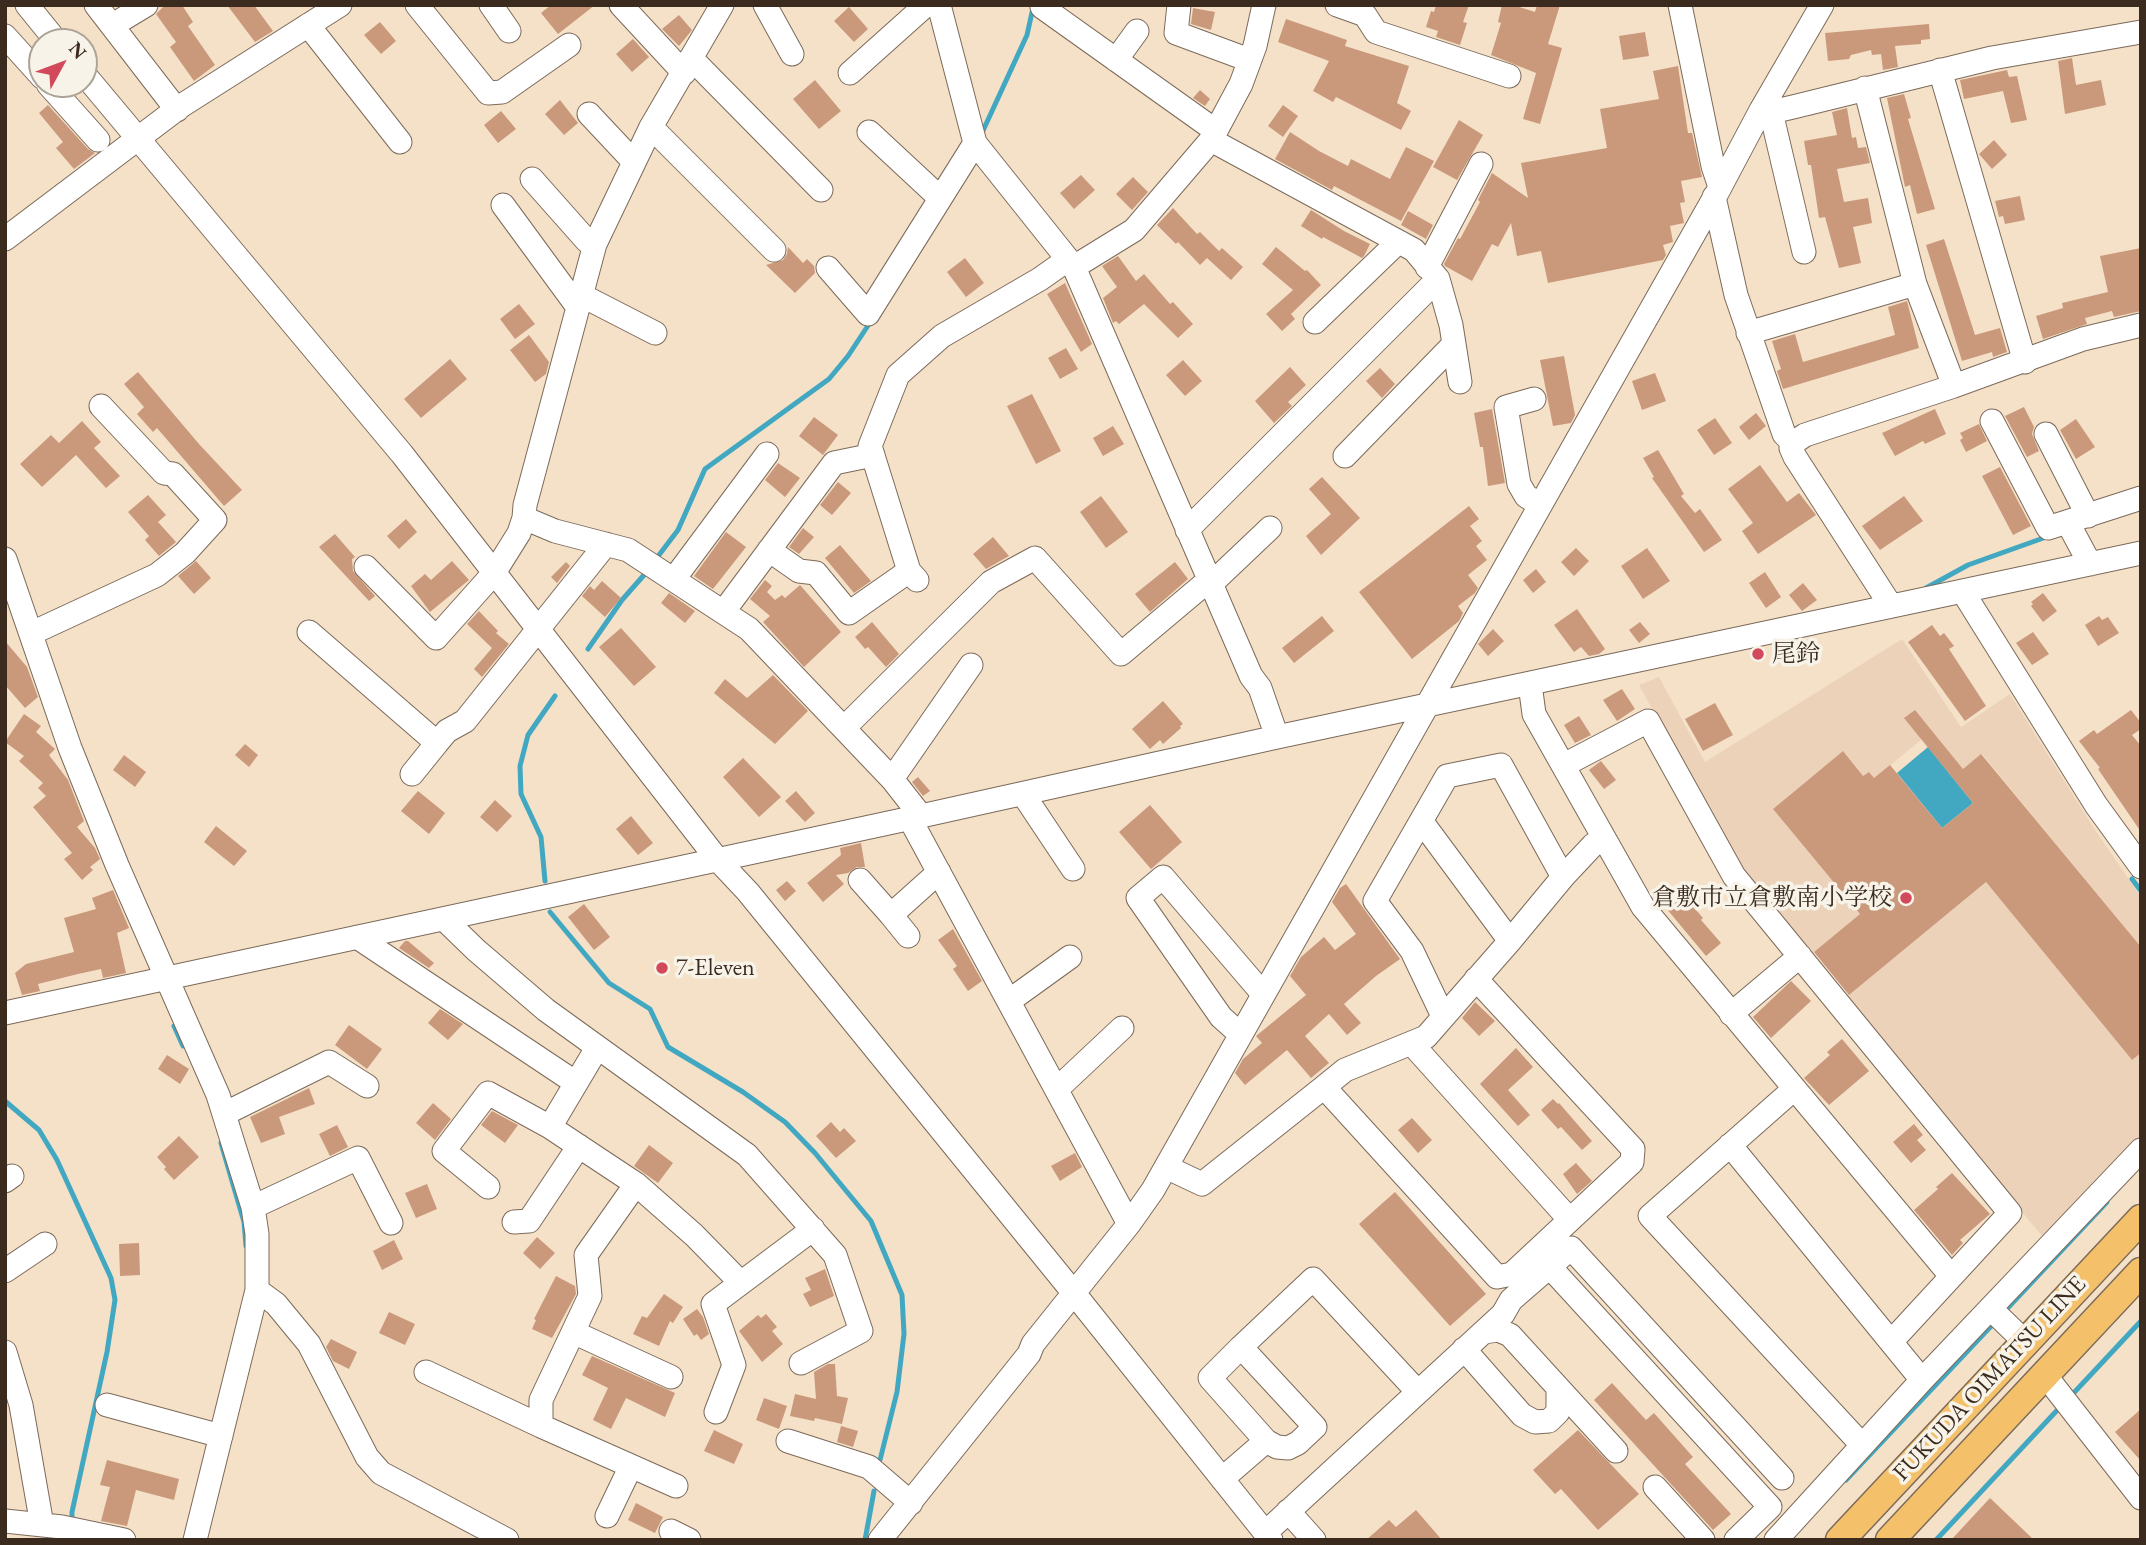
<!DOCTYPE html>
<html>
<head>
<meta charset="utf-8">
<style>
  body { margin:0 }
  #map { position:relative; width:2146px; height:1545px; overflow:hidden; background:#f5e1c8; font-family:"EB Garamond",serif }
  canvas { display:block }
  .frame { position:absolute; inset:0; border:7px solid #3b2a1e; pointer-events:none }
  .north { position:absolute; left:28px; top:28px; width:70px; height:70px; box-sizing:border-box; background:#f7f3e8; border:2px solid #aca397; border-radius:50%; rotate:49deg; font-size:19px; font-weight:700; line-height:28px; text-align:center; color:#3b2a1e }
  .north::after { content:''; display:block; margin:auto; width:24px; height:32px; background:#d1495b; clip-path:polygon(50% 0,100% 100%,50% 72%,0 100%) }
</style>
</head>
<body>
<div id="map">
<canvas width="2146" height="1545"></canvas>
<div class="frame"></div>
<div class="north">N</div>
</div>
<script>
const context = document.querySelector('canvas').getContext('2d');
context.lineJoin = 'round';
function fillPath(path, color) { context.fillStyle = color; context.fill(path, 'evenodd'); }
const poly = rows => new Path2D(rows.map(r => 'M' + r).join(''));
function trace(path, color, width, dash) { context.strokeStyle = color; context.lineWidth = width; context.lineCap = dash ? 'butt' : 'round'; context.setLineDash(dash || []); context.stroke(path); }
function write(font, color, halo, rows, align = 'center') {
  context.font = font + ' "EB Garamond","Noto Serif JP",serif'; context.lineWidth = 7; context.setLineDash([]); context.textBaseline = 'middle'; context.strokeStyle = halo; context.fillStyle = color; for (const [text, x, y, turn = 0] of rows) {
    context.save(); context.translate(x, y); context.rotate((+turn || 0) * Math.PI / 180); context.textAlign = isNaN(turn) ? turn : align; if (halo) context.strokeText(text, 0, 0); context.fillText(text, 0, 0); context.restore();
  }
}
fillPath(poly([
  [1902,639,1961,727,2010,694,2095,830,2141,897,2141,947,1982,754,1963,769,1932,731,1882,772,1924,839,1869,772,1863,776,1843,751,1773,809,1860,914,1813,953,1848,996,1986,882,2132,1060,2141,1053,2141,1141,2046,1241,1740,869,1639,685,1659,677,1705,762]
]), '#edd2ba');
fillPath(poly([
  [1928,747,1973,803,1942,828,1897,773]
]), '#42a8c2');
trace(poly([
  [981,135,1027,35,1033,8],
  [659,555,678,530,705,469,829,379,848,356,871,321],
  [1926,588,1968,565,2049,536],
  [588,649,622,600,644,575],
  [2132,879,2141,891],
  [545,881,541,837,521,794,520,766,528,735,555,696],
  [550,912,609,983,650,1009,668,1047,743,1092,785,1122,815,1153,871,1221,902,1295,904,1334,897,1392,880,1460],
  [174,1026,183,1046],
  [5,1101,39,1130,57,1160,111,1278,115,1300,107,1352,72,1512,72,1523],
  [221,1143,244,1222,246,1246],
  [2004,1312,2107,1202],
  [2069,1398,2141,1321],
  [1846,1480,1995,1322],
  [865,1540,874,1491],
  [1936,1540,2062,1405]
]), '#42a8c2', 5);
fillPath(poly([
  [165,5,182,5,193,22,188,26,215,65,194,81,170,47,176,42,156,14],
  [227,5,254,5,273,31,255,42],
  [551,5,595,5,558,34,541,13],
  [1436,5,1469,5,1463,22,1467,23,1460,45,1436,37,1438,31,1426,27,1431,11,1434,12],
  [1502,5,1513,5,1535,12,1537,5,1560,5,1548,44,1562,48,1540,124,1523,119,1536,73,1491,55,1501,23,1498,22],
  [849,7,868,29,854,42,834,21],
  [1193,8,1215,12,1211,30,1191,24],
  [679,15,692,30,679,46,662,29],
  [1286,19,1347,40,1345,46,1409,66,1397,103,1411,111,1401,130,1336,97,1333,102,1313,91,1329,61,1278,42],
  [380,22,396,41,381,54,364,35],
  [1929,24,1930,39,1921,40,1921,44,1895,46,1898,67,1883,70,1881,54,1872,55,1871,50,1851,55,1849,59,1828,61,1825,33],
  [1645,32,1649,56,1623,60,1619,36],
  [633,39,649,57,632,72,616,54],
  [2072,58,2076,85,2101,80,2106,105,2065,114,2058,61],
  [1678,66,1688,133,1692,133,1702,177,1681,181,1685,202,1680,203,1684,223,1670,226,1673,242,1663,245,1666,255,1663,260,1548,283,1541,251,1517,256,1511,223,1498,247,1492,244,1472,281,1445,266,1444,264,1458,238,1460,239,1480,202,1478,200,1492,173,1528,198,1521,163,1607,148,1600,109,1659,99,1653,71],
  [2007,70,2009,77,2017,76,2027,120,2011,123,2003,91,1964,99,1960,80],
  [815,80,841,111,819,129,793,99],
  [1200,90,1210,99,1205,106,1193,98],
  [1904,94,1911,118,1908,119,1935,209,1917,214,1910,185,1905,187,1887,98],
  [560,100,578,123,564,135,545,114],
  [48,105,88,149,95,153,74,169,56,148,63,142,39,113],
  [1283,105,1298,116,1283,137,1268,126],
  [1847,108,1852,138,1856,137,1858,148,1866,147,1870,163,1837,169,1844,202,1868,198,1872,223,1853,227,1861,263,1839,268,1825,217,1819,218,1811,165,1808,165,1804,141,1837,135,1832,112],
  [501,111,516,129,498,143,484,125],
  [1459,120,1483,135,1457,180,1433,167],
  [1290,132,1319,151,1348,166,1351,159,1390,179,1406,147,1434,161,1401,221,1334,186,1332,190,1275,159],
  [1994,140,2007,155,1992,169,1979,154],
  [1081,175,1095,190,1074,209,1060,193],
  [1133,177,1148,192,1132,210,1116,194],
  [2020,196,2025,220,2005,224,2003,216,1999,217,1995,201],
  [1173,208,1197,234,1200,232,1219,251,1222,248,1243,267,1231,280,1207,258,1200,265,1178,242,1176,244,1157,225],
  [1311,210,1344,231,1370,244,1364,256,1362,258,1323,237,1322,239,1301,226],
  [1408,211,1433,225,1426,239,1401,225],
  [1944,239,1975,335,2000,328,2007,352,1993,357,1992,352,1962,361,1926,245],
  [788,247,803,263,807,259,814,266,815,273,795,293,766,265,783,260,787,254],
  [1276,247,1305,271,1307,270,1321,285,1291,314,1295,319,1282,331,1266,314,1293,290,1262,264],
  [2141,248,2141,311,2114,317,2112,311,2085,318,2087,324,2043,339,2036,316,2063,308,2062,303,2108,292,2100,256],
  [1118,256,1136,281,1144,274,1170,304,1173,302,1193,324,1178,338,1144,304,1119,324,1116,321,1113,323,1103,298,1117,287,1102,266],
  [965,258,984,283,966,297,947,272],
  [1065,283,1092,344,1081,352,1047,294],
  [1907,301,1919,348,1783,389,1777,371,1781,369,1772,341,1795,334,1803,362,1895,335,1888,307],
  [519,304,535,324,515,339,500,319],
  [529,335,549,362,546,374,535,382,510,350],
  [1066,348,1078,369,1060,379,1048,358],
  [1564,356,1575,415,1571,423,1553,426,1540,360],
  [450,359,467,379,421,418,404,399],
  [1183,360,1202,381,1185,396,1166,375],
  [1290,367,1306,385,1288,402,1292,406,1274,423,1255,401],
  [1380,368,1395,384,1382,398,1366,381],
  [138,372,199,444,242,490,224,506,157,428,153,432,137,414,144,407,124,384],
  [1655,373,1666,401,1642,410,1632,381],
  [1032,394,1061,451,1036,464,1007,406],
  [2024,407,2034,427,2032,434,2039,451,2027,457,2005,416],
  [1492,409,1505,483,1488,486,1483,447,1480,447,1474,413],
  [1935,409,1946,434,1925,444,1923,441,1895,456,1882,433],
  [1756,413,1766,426,1749,440,1739,427],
  [814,417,838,435,823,455,799,436],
  [1715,418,1732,443,1714,455,1697,430],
  [2076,419,2095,447,2076,459,2060,430],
  [82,421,101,442,94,448,120,476,106,488,76,455,42,487,20,464,51,435,59,443],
  [1979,424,1987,441,1966,452,1960,440,1963,438,1960,433],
  [1113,426,1124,444,1103,456,1093,438],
  [1658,450,1684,494,1681,496,1695,513,1700,509,1722,540,1704,552,1652,478,1654,477,1643,458],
  [778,463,800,478,785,497,765,480],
  [1760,465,1787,502,1799,493,1816,515,1758,554,1742,531,1753,523,1728,489],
  [2000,467,2031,526,2013,535,1982,476],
  [1322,477,1360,518,1321,555,1306,536,1331,514,1309,489],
  [838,482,851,493,832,515,820,505],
  [148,495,166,515,158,522,176,542,159,556,145,540,149,536,128,512],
  [1101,496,1128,532,1106,548,1080,512],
  [1904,496,1923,521,1880,550,1862,526],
  [1469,506,1479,519,1470,526,1482,541,1476,546,1487,560,1468,575,1478,588,1475,593,1458,606,1463,613,1459,621,1412,659,1359,592],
  [406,519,417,532,399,549,387,536],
  [803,528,814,537,799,554,789,547],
  [726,532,746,547,713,589,694,576],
  [335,534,355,557,352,559,353,571,375,596,369,601,319,547],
  [993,537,1009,556,986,569,973,554],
  [840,545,871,581,854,593,825,558],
  [1576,548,1589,561,1574,576,1561,562],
  [1647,548,1670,581,1643,599,1621,566],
  [196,561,211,578,194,594,178,576],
  [452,561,469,580,430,612,411,586,425,574,431,580],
  [566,562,570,566,557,583,551,577],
  [1175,562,1188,579,1150,612,1135,594],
  [1536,569,1546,582,1533,593,1523,580],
  [1765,572,1781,597,1766,608,1749,583],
  [765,580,772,586,767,592,775,600,782,595,785,598,800,585,841,632,804,667,763,622,770,616,750,599],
  [602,581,621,598,605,617,582,596,590,586,594,590],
  [1803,583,1817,600,1802,611,1789,595],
  [669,593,695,611,685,623,661,603],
  [2043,593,2057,611,2043,622,2031,606,2033,604,2031,602],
  [1577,609,1605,649,1599,654,1589,656,1581,647,1574,652,1554,625],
  [479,611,498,631,496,633,509,644,482,677,474,669,492,648,467,624],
  [1322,616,1334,631,1294,663,1282,648],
  [2099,616,2102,620,2108,617,2119,633,2098,646,2085,625],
  [872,622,899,654,886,667,868,647,865,649,855,637],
  [1640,622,1650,634,1639,643,1629,630],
  [1932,625,1940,636,1944,633,1954,646,1949,649,1986,706,1965,721,1908,642],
  [621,628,656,667,634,686,599,647],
  [1493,629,1504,641,1488,656,1478,644],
  [2033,632,2049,654,2032,665,2016,643],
  [5,641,27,667,38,697,25,708,5,685],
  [773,675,808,711,775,744,714,693,725,679,747,698],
  [1622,689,1635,709,1617,721,1603,700],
  [1163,701,1183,724,1180,726,1181,728,1163,744,1160,740,1150,749,1132,729],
  [1715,703,1733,735,1703,751,1685,719],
  [1915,710,1963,769,1981,754,2141,947,2141,1053,2132,1060,1986,882,1849,995,1814,952,1860,914,1773,809,1843,751,1863,776,1869,772,1874,778,1890,765,1942,828,1973,803,1904,718],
  [2131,710,2141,723,2141,729,2132,735,2141,746,2141,832,2098,769,2100,768,2079,741,2094,730,2097,734],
  [24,714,41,726,36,732,55,749,49,755,68,780,84,821,77,827,95,848,100,859,90,867,93,870,82,880,64,859,72,853,33,807,46,796,38,788,43,783,19,761,24,756,5,742],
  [1579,716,1591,735,1575,743,1564,725],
  [245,744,258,755,249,767,235,755],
  [124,755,146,772,135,787,113,770],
  [743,758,781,797,759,817,723,777],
  [1601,761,1616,780,1604,789,1589,770],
  [918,777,930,791,923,796,912,782],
  [418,791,445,813,429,834,401,811],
  [796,791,815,813,805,822,785,801],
  [495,800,512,816,497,832,480,817],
  [1150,805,1182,842,1151,869,1119,832],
  [631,816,653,843,638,855,616,829],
  [216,826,247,851,234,866,204,842],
  [861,843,865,867,857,867,848,873,836,875,844,884,823,902,807,883,841,855,840,848],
  [787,881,796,891,785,901,776,890],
  [1346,884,1400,959,1376,976,1344,1004,1361,1023,1347,1035,1329,1014,1305,1036,1329,1063,1311,1078,1287,1050,1245,1085,1235,1073,1243,1059,1262,1043,1256,1036,1306,995,1290,976,1301,957,1324,937,1335,950,1356,934,1332,902,1340,888],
  [1677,888,1703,918,1701,920,1721,943,1706,956,1661,902],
  [113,890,129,928,117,933,126,973,103,978,101,969,78,974,38,984,40,991,22,995,15,973,26,964,74,952,64,918,96,909,92,898],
  [584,904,610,937,594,950,568,917],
  [953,929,982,981,968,991,953,969,957,966,938,940],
  [405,941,408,941,434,963,429,968,399,948],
  [1791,981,1811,1001,1771,1038,1753,1017],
  [1475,1002,1495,1021,1479,1036,1462,1018],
  [440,1009,463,1024,448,1040,428,1023],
  [349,1025,382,1049,367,1069,335,1045],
  [1842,1039,1869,1071,1829,1105,1804,1078,1830,1055,1827,1052],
  [1516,1048,1533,1067,1508,1090,1530,1115,1518,1126,1480,1084],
  [167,1055,189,1069,180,1084,158,1069],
  [309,1088,315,1104,279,1117,285,1134,261,1143,250,1117],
  [1553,1099,1558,1104,1559,1103,1592,1141,1582,1150,1561,1127,1558,1129,1541,1110],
  [433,1103,451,1119,435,1140,416,1123],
  [492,1111,518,1125,505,1143,481,1125],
  [1412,1118,1432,1140,1418,1153,1398,1130],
  [831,1122,840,1132,844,1128,856,1141,836,1158,816,1136],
  [1914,1124,1923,1135,1917,1140,1926,1150,1911,1163,1893,1142],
  [337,1125,348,1147,330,1156,319,1134],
  [179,1136,199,1157,174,1180,164,1169,166,1167,157,1157],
  [649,1145,673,1163,658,1183,634,1166],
  [1075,1153,1082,1167,1060,1181,1051,1166],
  [1576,1163,1592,1181,1577,1194,1563,1174],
  [1952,1173,1990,1214,1960,1240,1963,1243,1952,1255,1914,1210,1938,1189,1936,1187],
  [427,1184,437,1209,416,1218,405,1193],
  [1395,1192,1486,1294,1450,1326,1359,1224],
  [537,1237,555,1253,540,1269,523,1253],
  [394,1240,403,1259,382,1270,373,1251],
  [139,1243,140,1275,120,1276,119,1244],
  [825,1269,834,1296,810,1307,803,1294,811,1290,805,1278],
  [556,1276,575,1286,576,1294,552,1338,532,1329,536,1320,534,1319],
  [664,1294,683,1307,673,1323,670,1321,659,1346,633,1334,642,1316,647,1318],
  [697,1309,703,1317,709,1334,701,1340,697,1334,694,1336,683,1319],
  [389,1312,415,1324,405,1345,379,1333],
  [766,1314,777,1327,772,1331,783,1344,762,1362,739,1331,758,1315,761,1318],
  [331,1339,357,1352,349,1369,333,1361,326,1347],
  [592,1356,675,1393,665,1417,626,1398,611,1429,593,1420,608,1388,582,1375],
  [828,1364,835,1364,837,1396,848,1398,842,1424,815,1418,814,1421,790,1416,795,1394,816,1399,814,1372],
  [1612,1383,1646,1420,1654,1413,1693,1457,1685,1464,1731,1514,1713,1530,1594,1400],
  [764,1398,787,1406,779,1429,756,1420],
  [2141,1409,2141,1461,2115,1432],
  [841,1426,858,1431,853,1447,837,1442],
  [714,1430,743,1444,734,1464,704,1451],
  [1578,1430,1639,1494,1598,1530,1561,1489,1555,1494,1533,1470],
  [107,1460,179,1479,174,1500,136,1490,127,1526,101,1521,110,1487,100,1485],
  [1990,1498,2034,1540,1951,1540],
  [636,1503,663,1517,655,1533,628,1520],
  [1416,1510,1442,1540,1366,1540,1389,1520,1396,1527]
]), '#ca997c');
const minor = poly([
  [27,5,57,42],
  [96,5,177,110],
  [417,5,488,93,502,92,569,45],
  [491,5,509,31],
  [621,5,684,73],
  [765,5,792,54],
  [939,5,975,143,1074,267,1251,676,1260,688,1277,737],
  [1043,5,1042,7,1216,131],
  [1179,5,1176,33,1249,60],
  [1337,5,1365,15,1376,32,1509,76],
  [1680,5,1713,166,1720,187],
  [113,25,146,5],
  [308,25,400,142],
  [5,36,42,77],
  [691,58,821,190],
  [1116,60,1137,31],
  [1940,70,2025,362],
  [850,73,926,5],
  [84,74,402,454,717,859,748,892,1073,1292,1271,1540],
  [48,84,98,140],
  [1865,88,1915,284,1954,386],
  [1761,110,1771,112,1793,107,1992,58,2141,32],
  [1771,112,1804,252],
  [589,114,634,162],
  [651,127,774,250],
  [869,132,940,198],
  [1211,140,1414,250,1438,279,1451,325,1460,382],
  [532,179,587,241,595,244],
  [1714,197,1736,295,1784,434,1793,443,1791,448,1795,457,1891,606],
  [503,205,577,306],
  [5,239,181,106,340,5],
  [1074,267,1134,230,1211,140,1241,84,1255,46,1264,5],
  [1427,267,1481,164],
  [828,268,868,314,975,143],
  [581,295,655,333],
  [1315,322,1398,242],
  [1748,333,1915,284],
  [1534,399,1506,407,1519,484,1526,496,1540,505],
  [1992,421,2048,528,2141,498],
  [2046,434,2088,516],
  [1793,443,1805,435,1954,386,2083,339,2141,325],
  [1345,456,1454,344],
  [524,518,555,531,628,550,749,629,892,779,921,816],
  [2068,523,2090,564],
  [1187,530,1438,279],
  [769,550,799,571,816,573,849,613,909,571],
  [5,559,70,748,117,865,218,1095,253,1207,257,1234,257,1290,195,1540],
  [366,567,436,638,494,573,519,533,524,518,525,505,595,244,651,127,722,5],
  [674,579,767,454],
  [917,580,909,571,870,446,898,375,942,336,1040,279,1067,260],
  [1211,584,1270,528],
  [1963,592,2096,805,2141,867],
  [724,611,834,463,873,455],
  [309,632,437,743,447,731,465,721,606,544],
  [32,633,157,575,185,553,215,520,173,474,164,473,101,406],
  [1530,684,1534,714,1643,907,1951,1276],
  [844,728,991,582,1035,558,1121,654,1209,580],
  [1564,765,1648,721,1734,876,2010,1213,1891,1342],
  [412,774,437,743],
  [892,779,971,665],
  [1023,794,1073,869],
  [910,819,1129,1224],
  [1422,822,1510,941],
  [860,880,891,915],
  [444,919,476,950,546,1010,747,1155,835,1255,861,1331,801,1363],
  [908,936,891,915,939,872],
  [357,937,576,1083],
  [1009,1001,1070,957],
  [5,1013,921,816,1277,737,2141,553],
  [1731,1014,1800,956],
  [1443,1016,1412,951,1375,901,1447,776,1501,765,1563,877],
  [1240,1034,1221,1017,1138,898,1163,877,1263,994],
  [1412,1044,1570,1220],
  [597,1048,550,1127,636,1184,694,1235,741,1283],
  [1324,1087,1345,1070,1426,1037,1510,941,1563,877,1593,845,1604,838],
  [1057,1089,1122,1028],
  [1794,1089,1650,1216,1862,1445],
  [224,1114,329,1062,367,1086],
  [1730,1145,1922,1380],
  [1166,1167,1202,1184,1324,1087,1497,1277,1512,1274,1632,1162,1633,1149,1476,979],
  [5,1181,12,1176],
  [636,1184,586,1255,590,1296,541,1400,541,1426,676,1486],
  [488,1187,444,1151,488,1093,550,1127],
  [253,1207,358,1158,391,1223],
  [514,1222,529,1221,579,1146],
  [1549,1266,1770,1507,1736,1540],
  [5,1271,45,1244],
  [257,1290,276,1304,309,1344,367,1457,381,1473,507,1540],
  [1991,1309,2025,1342],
  [573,1332,671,1377],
  [1484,1332,1498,1330,1510,1335,1616,1451],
  [1241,1347,1315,1427,1298,1443,1288,1448,1277,1447,1266,1441,1210,1378,1241,1347,1313,1279,1417,1391],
  [1464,1349,1522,1415,1535,1422,1549,1421,1558,1412,1558,1388],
  [5,1352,21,1405,42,1525],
  [426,1372,541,1426],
  [2045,1375,2141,1498],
  [107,1405,221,1436],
  [716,1412,734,1365,713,1304,813,1229],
  [788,1441,869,1467,911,1503],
  [1222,1479,1266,1441],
  [1655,1487,1703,1540],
  [1288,1511,1314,1540],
  [607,1516,631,1466],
  [5,1521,62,1527,124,1540],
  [671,1531,689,1540],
  [1265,1533,1503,1314,1511,1300,1571,1248,1782,1478],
  [880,1540,1029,1354,1033,1344,1129,1224,1153,1190,1717,193,1761,110,1822,5],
  [1776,1540,1922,1380,2141,1150]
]);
const major = poly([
  [1840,1540,2141,1219],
  [1890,1540,2141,1272]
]);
trace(minor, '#7c6a5a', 25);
trace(major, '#7c6a5a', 31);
trace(minor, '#fff', 23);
trace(major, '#f4c16a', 28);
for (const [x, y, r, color] of [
  [1758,654,7,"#d1495b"],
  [1906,898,7,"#d1495b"],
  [662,968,7,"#d1495b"]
]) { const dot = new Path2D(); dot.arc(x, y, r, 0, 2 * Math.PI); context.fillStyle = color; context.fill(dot); trace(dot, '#f7f3e8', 2.5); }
write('24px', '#3b2a1e', '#f7f3e8', [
  ["尾鈴",1772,654],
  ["倉敷市立倉敷南小学校",1892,898,"right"],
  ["7-Eleven",676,968]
], 'left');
write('24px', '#3b2a1e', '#f7f3e8', [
  ["FUKUDA OIMATSU LINE",1990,1379,-47]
]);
</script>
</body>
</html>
